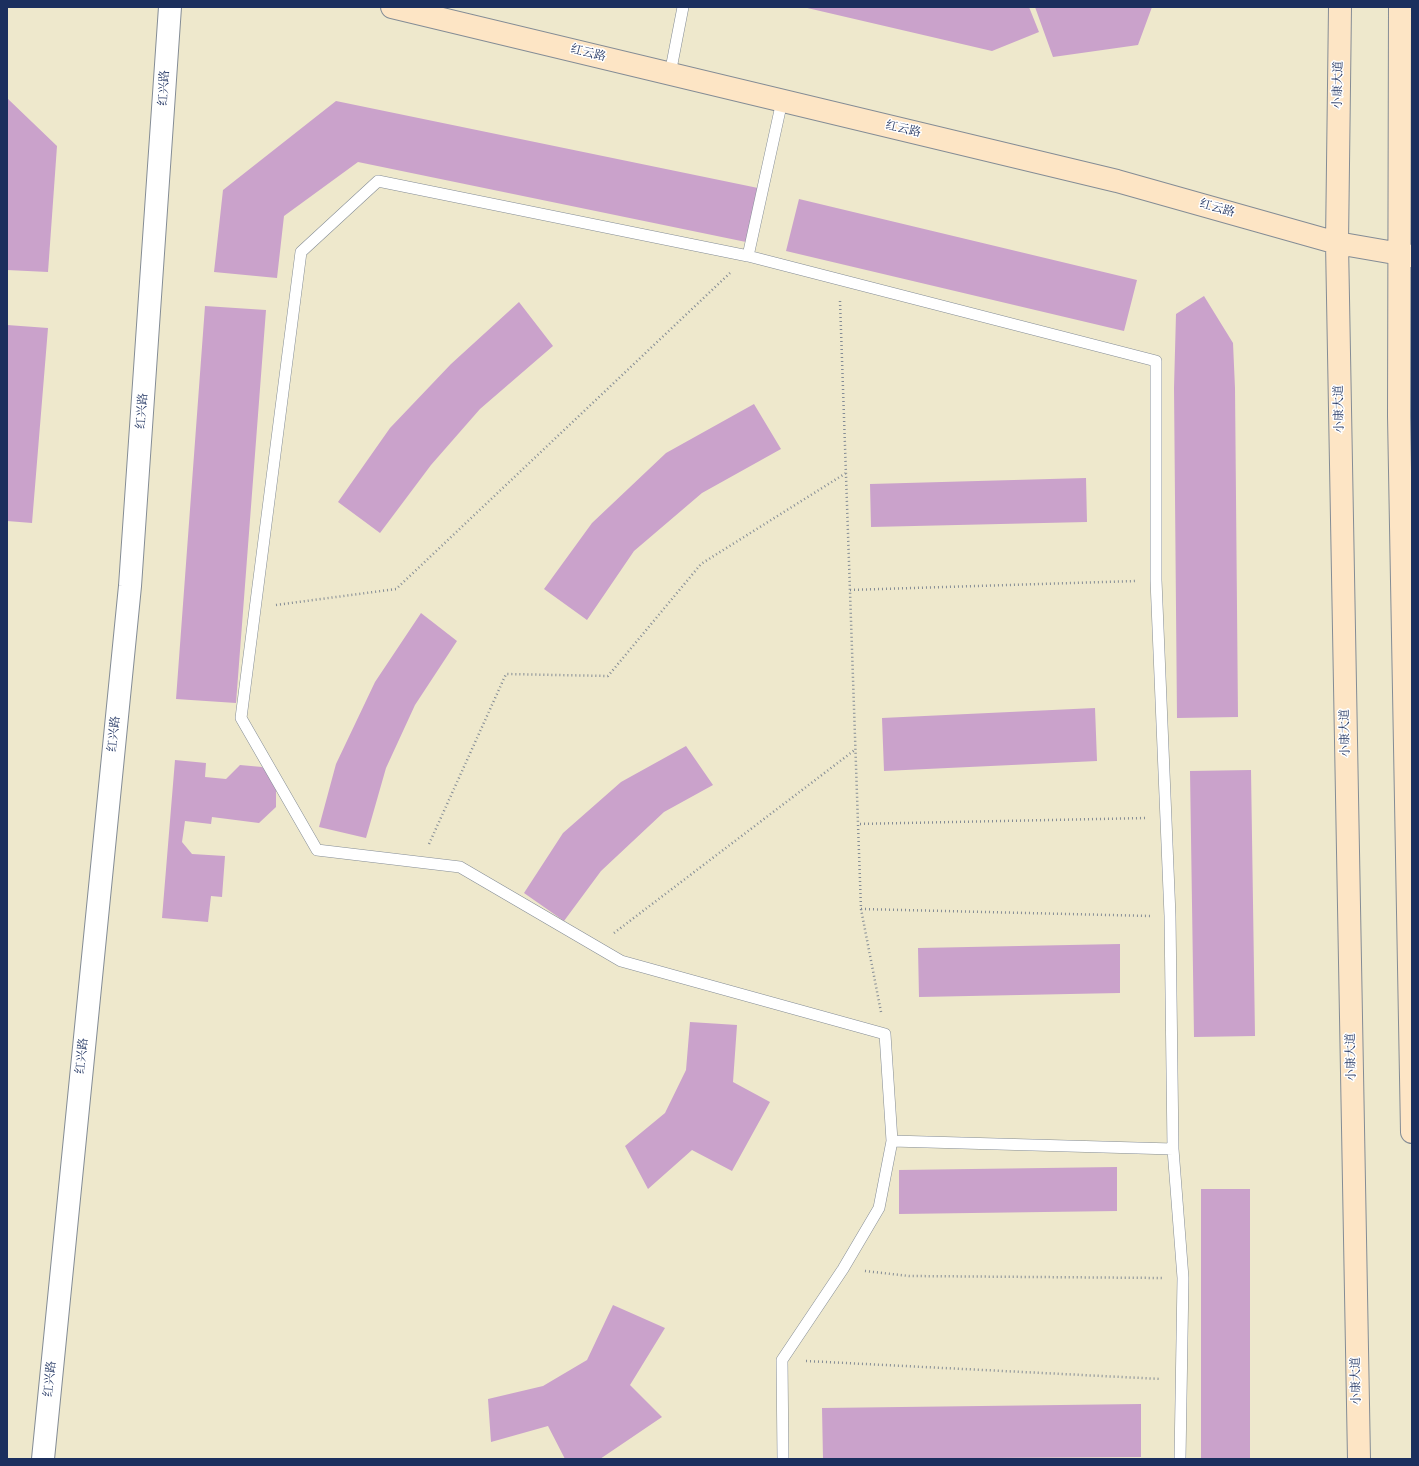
<!DOCTYPE html>
<html>
<head>
<meta charset="utf-8">
<style>
  body { margin:0 }
  #map { position:relative; width:1419px; height:1466px; overflow:hidden; background:#eee8cc; font-family:"IM FELL DW Pica",serif }
  canvas { display:block }
  .frame { position:absolute; inset:0; border:8px solid #1b2f5e; pointer-events:none }
</style>
</head>
<body>
<div id="map">
<canvas width="1419" height="1466"></canvas>
<div class="frame"></div>
</div>
<script>
const context = document.querySelector('canvas').getContext('2d');
context.lineJoin = 'round';
function fillPath(path, color) { context.fillStyle = color; context.fill(path, 'evenodd'); }
const poly = rows => new Path2D(rows.map(r => 'M' + r).join(''));
function trace(path, color, width, dash) { context.strokeStyle = color; context.lineWidth = width; context.lineCap = dash ? 'butt' : 'round'; context.setLineDash(dash || []); context.stroke(path); }
function write(font, color, halo, rows, align = 'center') {
  context.font = font + ' "IM FELL DW Pica","Noto Serif SC",serif'; context.lineWidth = 3; context.setLineDash([]); context.textBaseline = 'middle'; context.strokeStyle = halo; context.fillStyle = color; for (const [text, x, y, turn = 0] of rows) {
    context.save(); context.translate(x, y); context.rotate((+turn || 0) * Math.PI / 180); context.textAlign = isNaN(turn) ? turn : align; if (halo) context.strokeText(text, 0, 0); context.fillText(text, 0, 0); context.restore();
  }
}
fillPath(poly([
  [803,7,1029,7,1039,32,992,51],
  [1035,7,1152,7,1138,45,1053,57],
  [7,98,57,146,48,272,7,270],
  [336,101,758,188,746,242,358,162,284,216,277,278,214,272,223,190],
  [799,199,1137,280,1124,331,786,251],
  [1204,296,1233,343,1235,388,1238,717,1177,718,1174,388,1176,314],
  [519,302,553,346,480,409,431,465,380,533,338,502,390,428,451,364],
  [205,306,266,310,236,703,176,699],
  [7,325,48,328,32,523,7,521],
  [754,404,781,449,702,493,634,551,587,620,544,589,592,523,666,453],
  [1086,478,1087,522,871,527,870,484],
  [421,613,457,641,415,705,386,768,366,838,319,827,336,764,375,682],
  [1095,708,1097,761,884,771,882,718],
  [686,746,713,785,664,812,601,871,564,921,524,893,563,833,621,782],
  [175,760,206,763,205,777,226,779,240,765,262,767,276,781,276,807,259,823,212,817,211,824,185,821,182,842,192,854,225,856,222,897,211,896,208,922,162,918],
  [1251,770,1255,1036,1194,1037,1190,771],
  [1120,944,1120,993,919,997,918,948],
  [690,1022,737,1025,733,1082,770,1102,732,1171,692,1150,648,1189,625,1146,665,1113,686,1070],
  [1117,1167,1117,1211,899,1214,899,1170],
  [1201,1189,1250,1189,1250,1459,1201,1459],
  [613,1305,665,1328,630,1385,662,1417,600,1459,565,1459,548,1426,491,1442,488,1399,543,1386,587,1360],
  [1141,1404,1141,1457,823,1459,822,1408]
]), '#caa2cb');
const lane = poly([
  [670,74,683,7],
  [782,101,748,256,378,181,301,252,241,718,317,850,460,867,621,961,885,1034,892,1141,879,1208,843,1269,782,1360,783,1459],
  [748,256,1156,361,1156,580,1170,916,1173,1149,1183,1278,1180,1459],
  [892,1141,1173,1149]
]);
const street = poly([
  [43,1459,130,586,170,7]
]);
const secondary = poly([
  [392,7,1117,181,1337,243,1412,256],
  [1340,7,1337,243,1359,1459],
  [1400,7,1399,416,1412,1132]
]);
trace(lane, '#848c95', 12);
trace(street, '#848c95', 24);
trace(secondary, '#848c95', 24);
trace(poly([
  [840,301,858,824],
  [850,590,1136,581],
  [276,605,396,589,730,273],
  [429,844,506,674,608,676,701,564,846,473],
  [861,909,1151,916],
  [614,933,856,749],
  [881,1012,861,909,858,824,1146,818],
  [865,1271,909,1276,1164,1278],
  [806,1361,1161,1379]
]), '#848c95', 2.5, [1, 3]);
trace(lane, '#fff', 11);
trace(street, '#fff', 22);
trace(secondary, '#fde5c5', 22);
write('12px', '#1b2f5e', '#fff', [
  ["红云路",588,54,14],
  ["小康大道",1339,85,-89],
  ["红兴路",165,88,-87],
  ["红云路",903,130,13],
  ["红云路",1217,209,16],
  ["小康大道",1340,409,-91],
  ["红兴路",143,411,-86],
  ["小康大道",1346,733,-91],
  ["红兴路",115,734,-84],
  ["红兴路",83,1056,-84],
  ["小康大道",1352,1057,-91],
  ["红兴路",51,1379,-84],
  ["小康大道",1357,1381,-91]
]);
</script>
</body>
</html>
